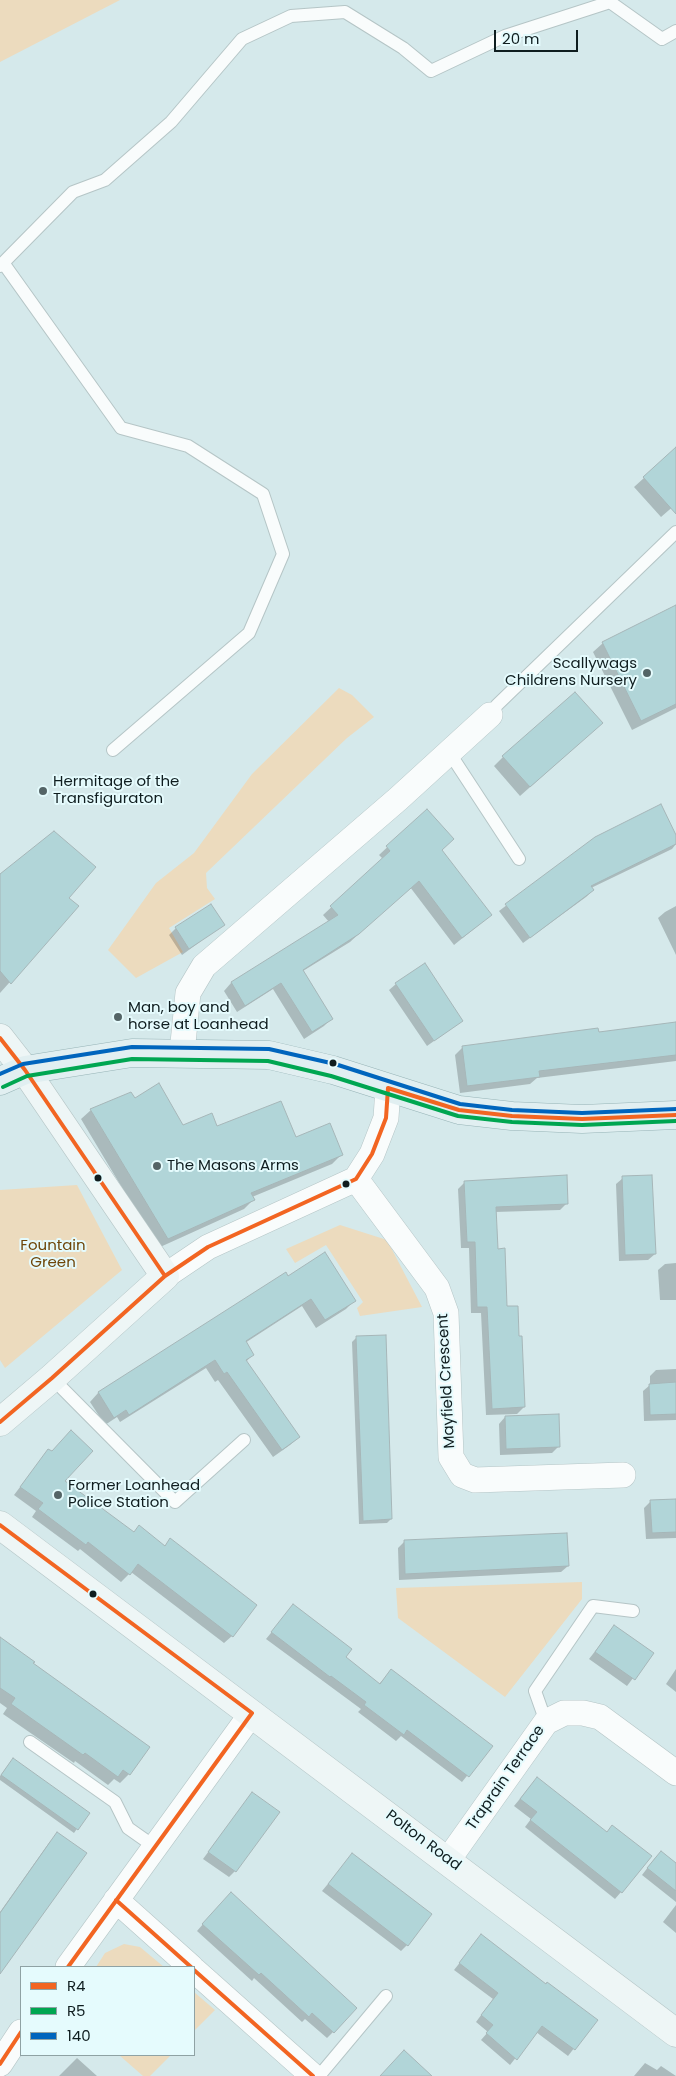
<!DOCTYPE html>
<html>
<head>
<meta charset="utf-8">
<style>
  body { margin:0 }
  #map { position:relative; width:676px; height:2076px; overflow:hidden; background:#d5e9eb; font-family:Poppins,sans-serif }
  canvas { display:block }
  .legend { position:absolute; left:20px; top:1966px; width:175px; height:90px; box-sizing:border-box; background:#e5fbfd; border:1px solid #8fa2a4; margin:0; padding:6px 9px; list-style:none; font-size:15px; color:#0f1d1f }
  .legend li { display:flex; align-items:center; gap:10px; height:25px }
  .legend b { width:25px; border:1px solid #8fa2a4 }
  .scale { position:absolute; left:494px; top:30px; width:84px; height:22px; box-sizing:border-box; border:2px solid #0f1d1f; border-top:0; padding-left:6px; font-size:15px; line-height:18px; white-space:nowrap; color:#0f1d1f; -webkit-text-stroke:4px #e5fbfd; paint-order:stroke }
</style>
</head>
<body>
<div id="map">
<canvas width="676" height="2076"></canvas>
<ul class="legend">
<li><b style="height:6px;background:#f26522"></b>R4</li>
<li><b style="height:6px;background:#00a651"></b>R5</li>
<li><b style="height:6px;background:#0065bd"></b>140</li>
</ul>
<div class="scale">20 m</div>
</div>
<script>
const context = document.querySelector('canvas').getContext('2d');
context.lineJoin = 'round';
function fillPath(path, color) { context.fillStyle = color; context.fill(path, 'evenodd'); }
const poly = rows => new Path2D(rows.map(r => 'M' + r).join(''));
function trace(path, color, width, dash) { context.strokeStyle = color; context.lineWidth = width; context.lineCap = dash ? 'butt' : 'round'; context.setLineDash(dash || []); context.stroke(path); }
function write(font, color, halo, rows, align = 'center') {
  context.font = font + ' Poppins,sans-serif'; context.lineWidth = 4; context.setLineDash([]); context.textBaseline = 'middle'; context.strokeStyle = halo; context.fillStyle = color; for (const [text, x, y, turn = 0] of rows) {
    context.save(); context.translate(x, y); context.rotate((+turn || 0) * Math.PI / 180); context.textAlign = isNaN(turn) ? turn : align; if (halo) context.strokeText(text, 0, 0); context.fillText(text, 0, 0); context.restore();
  }
}
fillPath(poly([
  [0,0,120,0,0,62],
  [339,688,352,695,374,717,347,738,206,873,207,888,215,899,169,928,183,952,136,978,108,950,156,883,194,853,252,774],
  [77,1185,122,1270,5,1368,0,1360,0,1190],
  [340,1225,387,1240,422,1307,360,1316,357,1308,363,1302,326,1245,295,1263,286,1249],
  [582,1582,582,1599,505,1697,398,1618,396,1588],
  [124,1944,140,1947,164,1967,96,1967,105,1953],
  [194,1992,215,2010,194,2031],
  [119,2055,171,2055,150,2076,143,2076]
]), '#ecdbbe');
fillPath(poly([
  [676,449,676,504,661,517,634,487],
  [676,607,676,708,632,730,593,652,603,643],
  [592,732,520,796,494,766,503,757],
  [427,810,441,850,491,915,454,945,410,887,350,942,303,971,332,1018,324,1026,304,1039,273,989,237,1012,224,991,231,983,329,922,323,915,383,859,379,855],
  [595,838,676,838,676,844,672,849,591,888,593,890,586,897,523,943,499,911],
  [0,876,67,898,77,907,0,993],
  [210,905,224,924,182,955,169,935,176,928],
  [676,906,676,955,658,918,665,912],
  [396,984,462,1021,427,1046,389,990],
  [676,1024,676,1061,537,1078,530,1084,460,1093,455,1055,463,1047,598,1034],
  [130,1094,134,1099,183,1127,217,1128,296,1139,341,1155,332,1164,252,1197,253,1200,244,1209,158,1248,81,1119,91,1110],
  [623,1178,655,1254,648,1260,619,1261,616,1184],
  [465,1182,567,1203,560,1210,495,1212,496,1250,524,1407,517,1414,486,1415,481,1313,471,1313,469,1248,461,1248,458,1189],
  [676,1263,676,1300,660,1300,658,1270,665,1264],
  [285,1274,288,1277,354,1301,346,1309,316,1328,302,1306,245,1343,253,1354,246,1362,299,1437,290,1445,273,1457,218,1380,215,1382,206,1368,120,1422,117,1417,105,1425,90,1402,98,1393],
  [356,1338,391,1519,387,1523,359,1524,352,1342],
  [676,1369,676,1420,644,1421,643,1391,650,1385,650,1376,656,1370],
  [505,1417,559,1446,552,1453,500,1455,499,1424],
  [48,1450,64,1481,133,1533,164,1547,170,1540,232,1636,224,1643,131,1572,121,1582,80,1549,78,1551,32,1517,36,1511,14,1495],
  [651,1501,676,1501,676,1538,646,1539,644,1508],
  [404,1542,568,1566,561,1572,399,1580,398,1548],
  [293,1606,344,1657,379,1684,391,1671,491,1746,462,1782,401,1736,396,1741,358,1712,361,1709,266,1639],
  [614,1627,652,1653,627,1686,589,1659],
  [0,1640,149,1747,129,1774,120,1783,114,1779,108,1785,75,1761,74,1763,3,1714,7,1708,0,1703],
  [676,1669,676,1692,666,1684],
  [10,1763,88,1813,74,1833,0,1780,0,1776],
  [537,1778,607,1833,621,1892,615,1899,525,1827,531,1819,514,1806],
  [252,1793,235,1871,229,1877,203,1859],
  [51,1840,0,1971,0,1912],
  [352,1855,407,1945,401,1951,322,1891],
  [655,1858,676,1864,676,1902,642,1875],
  [224,1900,333,2032,327,2038,305,2019,302,2022,254,1978,252,1981,197,1931],
  [676,1905,676,1933,663,1922],
  [481,1936,545,1985,596,2020,568,2056,536,2032,510,2065,481,2040,488,2032,476,2022,493,1999,454,1970],
  [77,2058,97,2076,59,2076],
  [645,2063,657,2070,661,2066,676,2076,634,2076]
]), '#0003');
const building = poly([
  [676,447,676,514,643,477,676,447],
  [676,605,676,704,641,721,602,642,676,605],
  [575,692,603,723,530,787,502,756,575,692],
  [661,804,676,835,676,844,591,886,594,890,530,938,505,904,595,837,661,804],
  [427,809,454,839,442,850,492,915,462,938,419,881,359,934,303,970,333,1019,312,1032,281,983,245,1006,231,982,338,915,330,906,390,851,386,846,427,809],
  [54,831,96,867,69,898,79,906,11,984,0,971,0,874,54,831],
  [211,904,225,925,189,949,175,927,211,904],
  [425,963,463,1021,434,1041,395,983,425,963],
  [676,1022,676,1055,539,1071,540,1077,467,1086,462,1046,598,1028,599,1032,676,1022],
  [159,1083,183,1125,212,1113,217,1126,281,1101,296,1137,330,1123,343,1155,251,1193,255,1200,168,1239,90,1109,131,1092,135,1098,159,1083],
  [567,1175,568,1204,496,1207,498,1249,505,1248,507,1306,518,1306,519,1336,522,1336,525,1407,492,1409,487,1307,477,1307,475,1242,467,1242,464,1181,567,1175],
  [652,1175,656,1254,625,1255,622,1176,652,1175],
  [325,1252,356,1301,325,1320,311,1299,246,1341,254,1355,246,1360,300,1437,282,1450,227,1372,224,1374,215,1360,129,1415,126,1410,114,1418,98,1392,286,1272,288,1276,325,1252],
  [386,1335,392,1519,363,1521,356,1336,386,1335],
  [676,1382,676,1414,650,1415,649,1384,676,1382],
  [559,1414,560,1447,506,1449,505,1416,559,1414],
  [71,1430,93,1451,65,1481,134,1532,139,1525,165,1546,170,1538,257,1605,233,1637,138,1564,130,1575,88,1542,86,1545,38,1509,43,1503,20,1487,48,1449,52,1451,71,1430],
  [676,1499,676,1532,652,1533,650,1500,676,1499],
  [567,1533,569,1566,405,1574,404,1540,567,1533],
  [293,1604,352,1649,346,1657,380,1684,391,1669,493,1746,469,1777,407,1730,404,1735,364,1705,366,1702,331,1676,330,1677,271,1632,293,1604],
  [614,1625,654,1653,635,1680,595,1652,614,1625],
  [0,1637,35,1662,33,1663,150,1747,130,1775,123,1770,118,1777,85,1753,83,1755,11,1704,15,1698,0,1688,0,1637],
  [13,1758,90,1813,78,1830,1,1775,13,1758],
  [537,1777,607,1832,612,1825,652,1856,622,1893,530,1820,537,1812,520,1799,537,1777],
  [252,1792,280,1812,236,1872,208,1852,252,1792],
  [57,1832,87,1853,0,1974,0,1913,57,1832],
  [661,1851,676,1863,676,1891,647,1868,661,1851],
  [352,1853,432,1914,408,1946,328,1884,352,1853],
  [231,1892,357,2008,334,2033,312,2013,309,2017,261,1973,259,1975,202,1924,231,1892],
  [481,1934,546,1984,547,1982,598,2020,575,2050,542,2026,517,2060,486,2033,493,2025,481,2015,498,1993,459,1963,481,1934],
  [404,2050,432,2076,380,2076,404,2050]
]);
fillPath(building, '#b1d5d8');
trace(building, '#a6b6b8', 1);
const lane = poly([
  [4,264,121,428,188,446,263,494,283,554,249,633,113,750],
  [0,266,73,192,105,180,171,122,242,39,291,16,345,12,403,48,431,71,505,36,610,2,662,39,676,31],
  [490,715,497,705,676,532],
  [449,752,519,859],
  [52,1378,175,1502,244,1440],
  [546,1722,535,1691,593,1606,633,1611],
  [30,1742,115,1802,128,1828,155,1847],
  [319,2076,386,1996]
]);
const street = poly([
  [182,1053,188,993,204,966,398,799,490,715],
  [356,1179,437,1288,446,1313,451,1457,462,1475,475,1480,623,1475],
  [165,1276,208,1247,356,1179,372,1154,386,1118,388,1088],
  [448,1860,546,1722,564,1713,583,1713,600,1717,676,1773],
  [116,1900,191,1967],
  [68,1967,252,1713],
  [194,1970,313,2076],
  [0,2064,21,2032]
]);
const secondary = poly([
  [0,1038,25,1070,165,1276,52,1378,0,1422],
  [0,1525,676,2033]
]);
const primary = poly([
  [0,1081,25,1070,132,1053,269,1055,333,1070,459,1110,512,1116,582,1119,676,1115]
]);
trace(lane, '#b5c5c6', 14);
trace(street, '#b5c5c6', 26);
trace(secondary, '#b5c5c6', 29);
trace(primary, '#96b3b6', 29);
trace(lane, '#f9fcfc', 12);
trace(street, '#f9fcfc', 25);
trace(secondary, '#eef6f6', 28);
trace(primary, '#e1eff1', 28);
trace(poly([
  [0,1038,25,1070,165,1276],
  [0,1422,52,1378,165,1276,208,1247,356,1179,372,1154,386,1118,388,1088,459,1110,512,1116,582,1119,676,1115],
  [0,1525,252,1713],
  [116,1900,191,1967],
  [68,1967,252,1713],
  [194,1970,313,2076],
  [0,2064,21,2032]
]), '#f26522', 4);
trace(poly([
  [3,1087,27,1076,132,1059,268,1061,331,1076,458,1116,512,1122,582,1125,676,1121]
]), '#00a651', 4);
trace(poly([
  [0,1074,23,1064,132,1047,269,1049,335,1064,460,1104,512,1110,582,1113,676,1109]
]), '#0065bd', 4);
for (const [x, y, r, color] of [
  [647,673,5,"#546466"],
  [43,791,5,"#546466"],
  [118,1017,5,"#546466"],
  [333,1063,4.5,"#0f1d1f"],
  [157,1166,5,"#546466"],
  [98,1178,4.5,"#0f1d1f"],
  [346,1184,4.5,"#0f1d1f"],
  [58,1495,5,"#546466"],
  [93,1594,4.5,"#0f1d1f"]
]) { const dot = new Path2D(); dot.arc(x, y, r, 0, 2 * Math.PI); context.fillStyle = color; context.fill(dot); trace(dot, '#e5fbfd', 2); }
write('15px', '#0f1d1f', '#e5fbfd', [
  ["Scallywags",637,664,"right"],
  ["Childrens Nursery",637,681,"right"],
  ["Hermitage of the",53,782],
  ["Transfiguraton",53,799],
  ["Man, boy and",128,1008],
  ["horse at Loanhead",128,1025],
  ["The Masons Arms",167,1166],
  ["Former Loanhead",68,1486],
  ["Police Station",68,1503]
], 'left');
write('15px', '#6f4609', '#e5fbfd', [
  ["Fountain",53,1246],
  ["Green",53,1263]
]);
write('15px', '#0f1d1f', '#e5fbfd', [
  ["Mayfield Crescent",447,1381,-93],
  ["Traprain Terrace",506,1778,-55],
  ["Polton Road",423,1841,37]
]);
</script>
</body>
</html>
